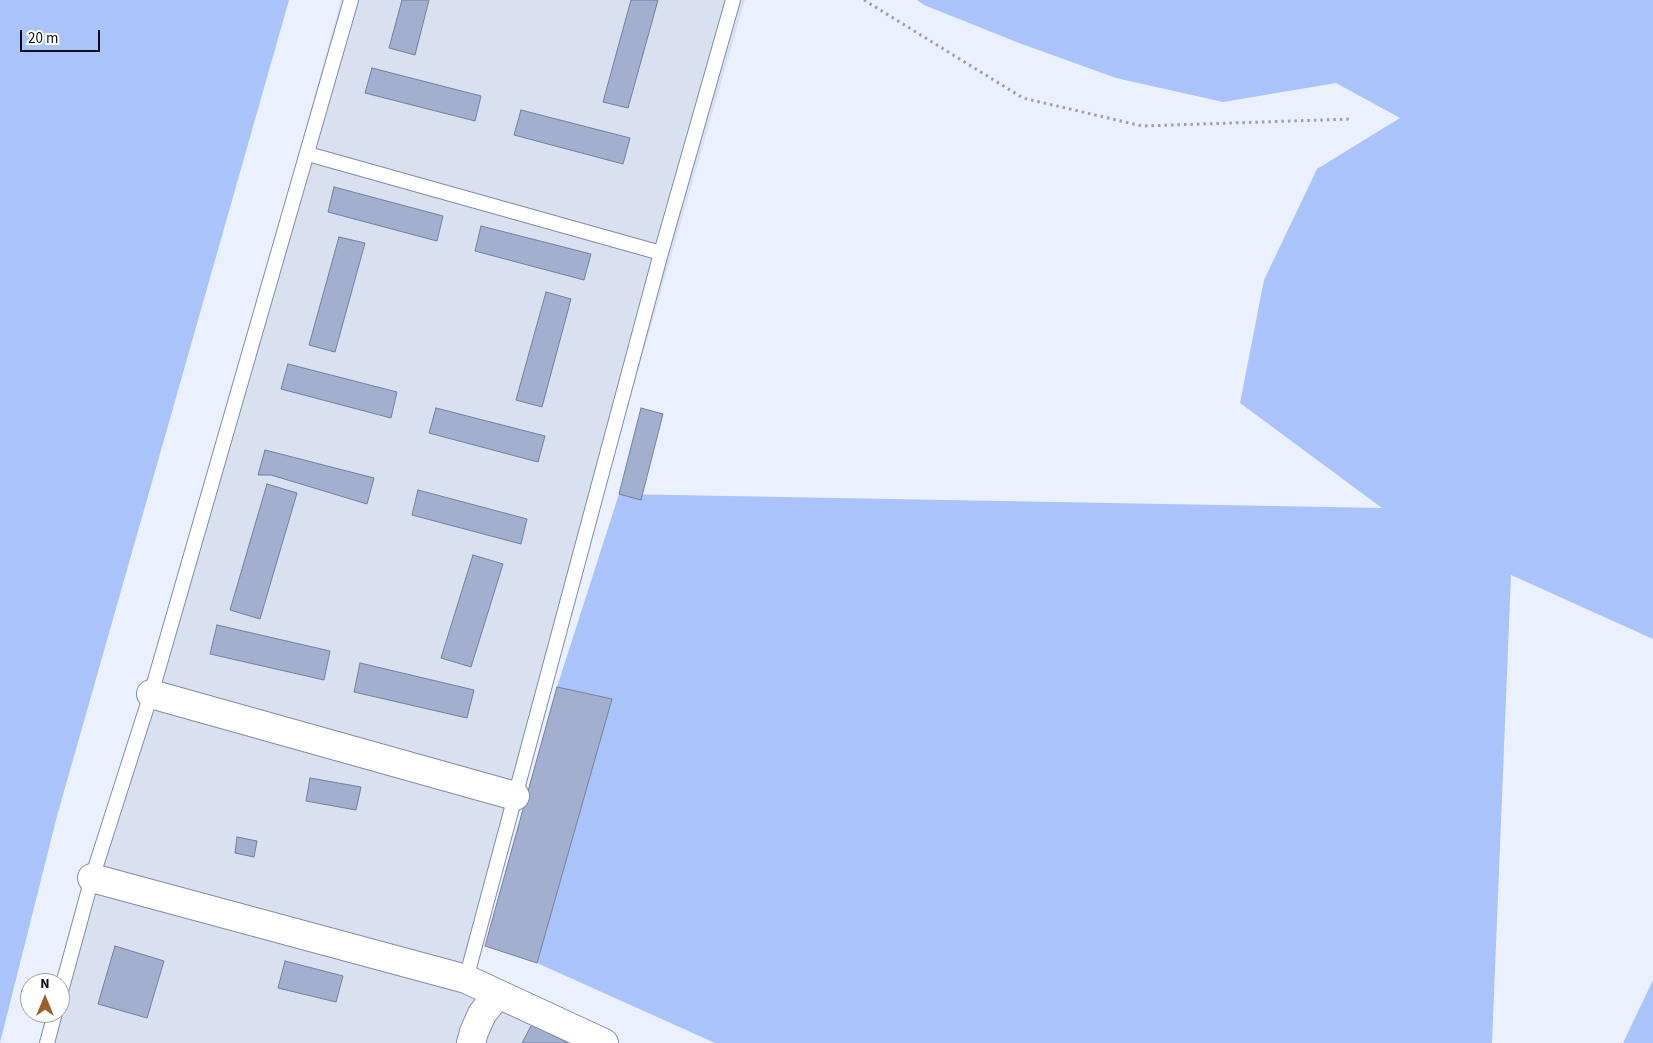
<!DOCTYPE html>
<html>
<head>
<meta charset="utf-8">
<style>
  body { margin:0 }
  #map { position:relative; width:1653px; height:1043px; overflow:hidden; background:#eaf0fd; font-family:"Source Sans 3",sans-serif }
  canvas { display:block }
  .north { position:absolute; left:20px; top:973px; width:50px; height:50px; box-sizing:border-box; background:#fff; border:1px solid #9c9ea2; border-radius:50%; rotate:0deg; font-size:14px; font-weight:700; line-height:20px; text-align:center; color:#080d17 }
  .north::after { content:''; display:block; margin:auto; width:18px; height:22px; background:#9f5e29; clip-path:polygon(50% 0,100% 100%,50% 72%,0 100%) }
  .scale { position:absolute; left:20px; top:30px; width:80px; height:22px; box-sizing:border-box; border:2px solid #080d17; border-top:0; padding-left:6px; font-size:15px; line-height:18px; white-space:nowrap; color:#080d17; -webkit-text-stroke:4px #fff; paint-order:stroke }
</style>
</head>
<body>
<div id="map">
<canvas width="1653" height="1043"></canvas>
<div class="north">N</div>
<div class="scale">20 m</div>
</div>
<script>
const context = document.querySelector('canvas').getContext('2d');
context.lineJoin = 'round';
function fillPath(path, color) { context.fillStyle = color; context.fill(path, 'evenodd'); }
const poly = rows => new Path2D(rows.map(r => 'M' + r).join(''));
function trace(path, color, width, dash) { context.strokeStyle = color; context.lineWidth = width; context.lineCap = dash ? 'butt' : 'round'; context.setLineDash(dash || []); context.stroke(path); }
fillPath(poly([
  [341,0,745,0,463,978,604,1043,54,1043]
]), '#d9e0f0');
fillPath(poly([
  [0,0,289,0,57,816,0,1043],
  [917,0,1653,0,1653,639,1511,575,1492,1043,715,1043,537,963,612,699,557,687,619,494,1382,508,1240,403,1264,280,1317,169,1400,118,1336,83,1223,102,1116,78,1019,43,924,5],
  [1653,980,1653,1043,1623,1043]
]), '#abc3fb');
const building = poly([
  [402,0,429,0,415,55,389,48,402,0],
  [631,0,658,0,628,108,603,102,631,0],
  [372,68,481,96,475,121,365,93,372,68],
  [521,110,630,138,623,164,514,135,521,110],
  [334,187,443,216,437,241,328,212,334,187],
  [481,226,591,254,584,280,475,251,481,226],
  [339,237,365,243,335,352,309,345,339,237],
  [546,292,571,299,542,407,516,400,546,292],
  [288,364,397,392,391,418,281,389,288,364],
  [436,408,545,436,538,462,429,433,436,408],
  [641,408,663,414,641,500,619,494,641,408],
  [265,450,374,478,367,504,271,475,258,475,265,450],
  [267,484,297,493,260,619,230,610,267,484],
  [418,490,527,519,521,544,412,515,418,490],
  [473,555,503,564,471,667,441,658,473,555],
  [217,625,330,651,324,680,210,654,217,625],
  [360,663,474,690,467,718,354,692,360,663],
  [557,687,612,699,537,963,485,946,557,687],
  [310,778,361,787,356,810,306,801,310,778],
  [237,837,257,841,254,857,235,853,237,837],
  [115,946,164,961,147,1018,98,1004,115,946],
  [285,961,343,976,336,1002,278,988,285,961],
  [532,1024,568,1043,522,1043,532,1024]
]);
fillPath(building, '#a2afcf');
trace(building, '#737f9d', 1);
const service = poly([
  [308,154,661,253],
  [466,979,661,253,733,0],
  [60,995,92,878,151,694,351,0],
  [47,1043,55,1013]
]);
const minor = poly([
  [151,694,515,796],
  [92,878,466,979,604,1043],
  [471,1043,474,1032,482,1014,497,995]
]);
trace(service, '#7f8caa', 16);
trace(minor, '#7f8caa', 30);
trace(poly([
  [864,0,1023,98,1142,126,1352,119]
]), '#9ba1ad', 3, [2.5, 4]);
trace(service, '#fff', 14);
trace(minor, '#fff', 28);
</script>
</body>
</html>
